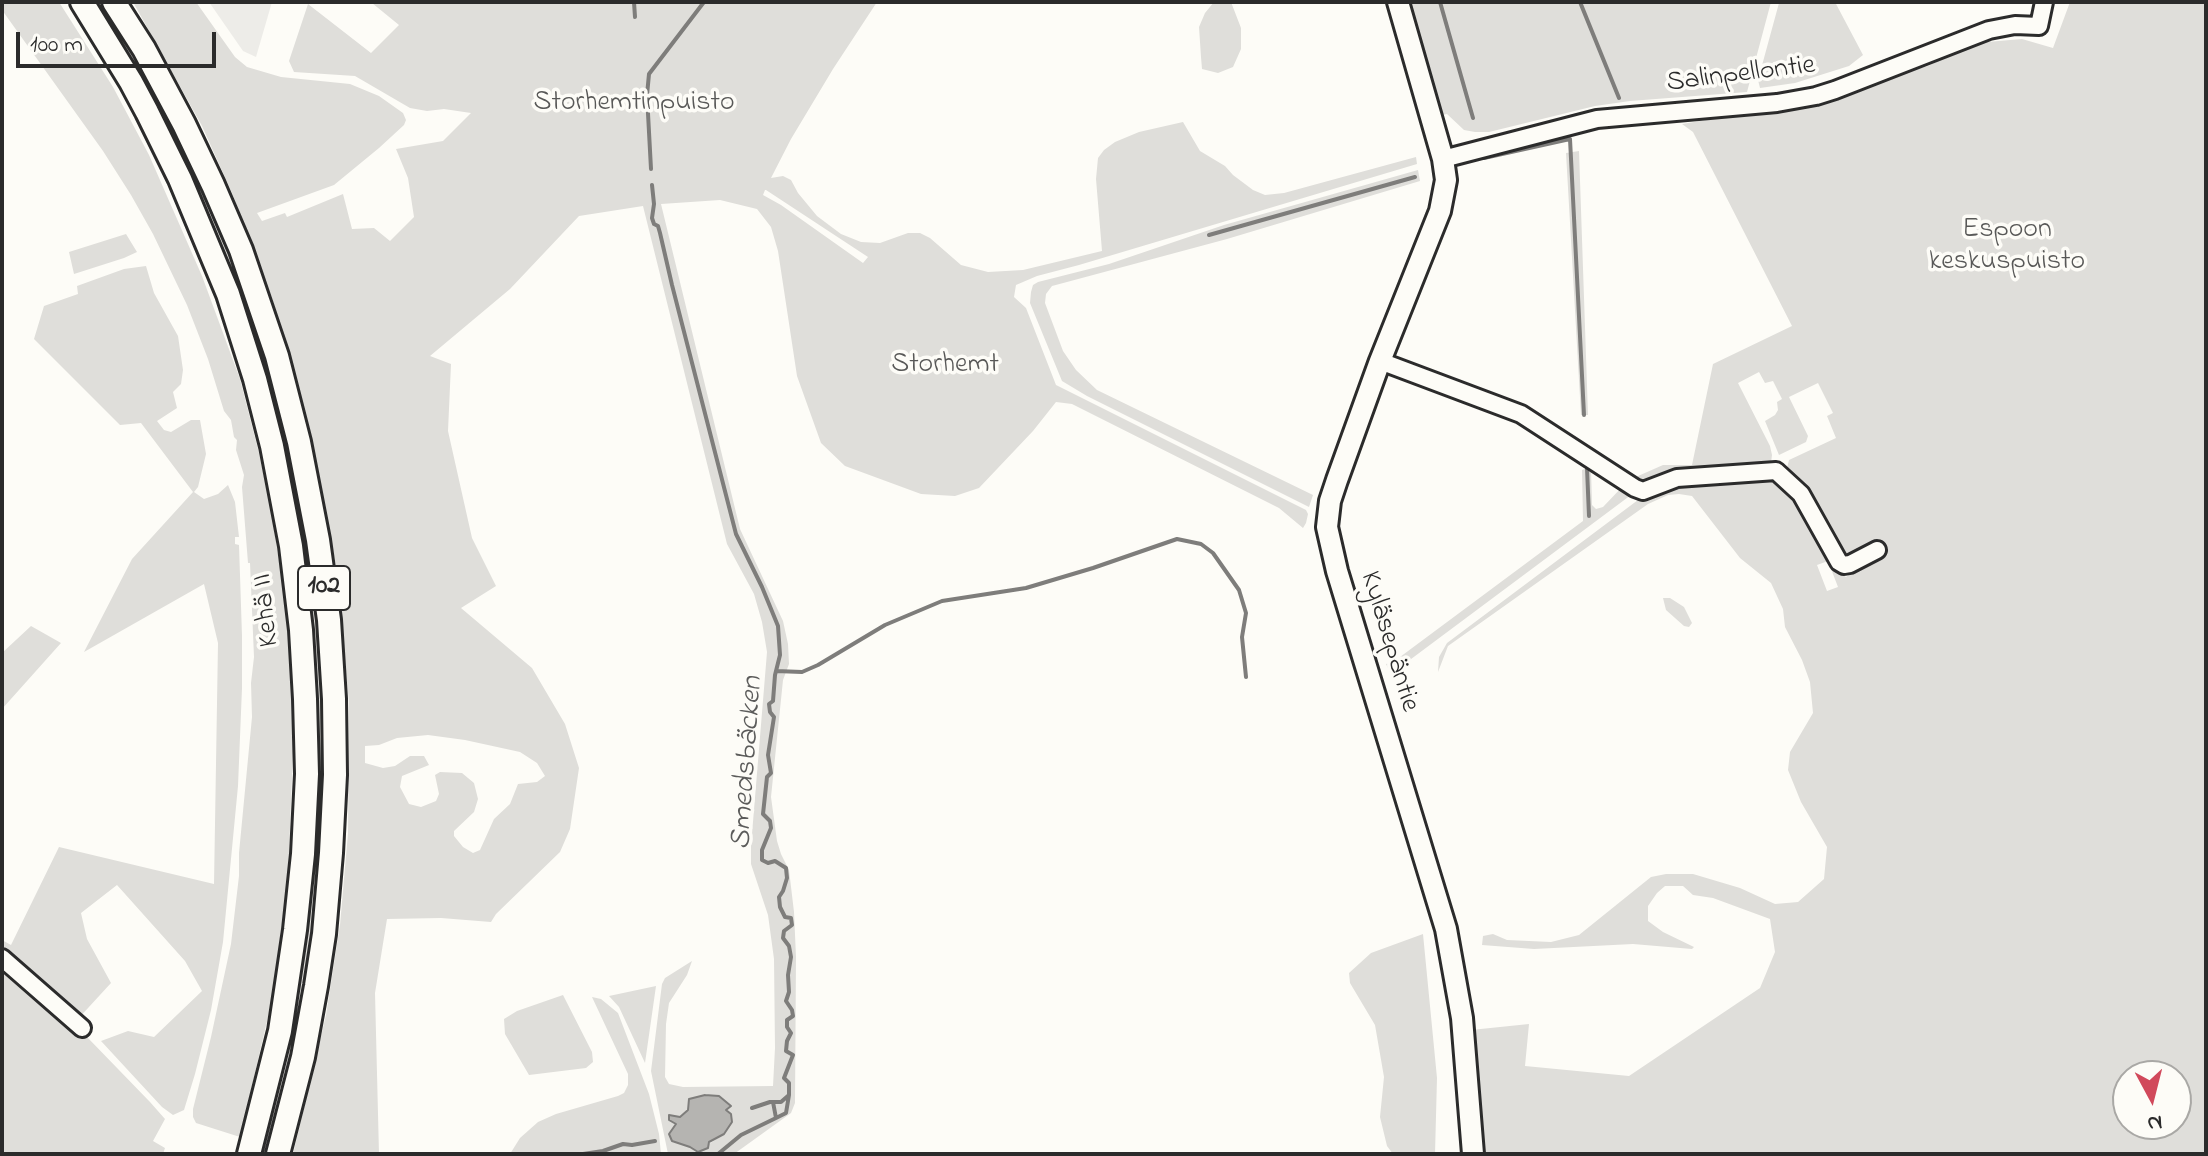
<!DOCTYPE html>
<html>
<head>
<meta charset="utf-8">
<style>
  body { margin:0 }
  #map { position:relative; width:2208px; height:1156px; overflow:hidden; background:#fdfcf7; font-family:"Indie Flower",sans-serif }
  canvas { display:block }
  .frame { position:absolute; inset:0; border:4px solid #2b2b2b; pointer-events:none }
  .north { position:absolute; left:2112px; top:1060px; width:80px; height:80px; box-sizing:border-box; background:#fdfcf7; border:2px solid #a9a8a5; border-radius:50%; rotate:173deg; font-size:22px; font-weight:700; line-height:32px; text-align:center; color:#2b2b2b }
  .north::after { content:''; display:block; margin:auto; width:28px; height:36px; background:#d1495b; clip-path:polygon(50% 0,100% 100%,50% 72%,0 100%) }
  .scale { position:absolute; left:16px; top:32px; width:200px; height:36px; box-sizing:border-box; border:4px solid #2b2b2b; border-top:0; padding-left:10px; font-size:24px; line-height:28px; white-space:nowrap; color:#2b2b2b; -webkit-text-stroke:6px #fdfcf7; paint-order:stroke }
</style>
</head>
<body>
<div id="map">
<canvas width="2208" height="1156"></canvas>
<div class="frame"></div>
<div class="north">N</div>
<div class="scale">100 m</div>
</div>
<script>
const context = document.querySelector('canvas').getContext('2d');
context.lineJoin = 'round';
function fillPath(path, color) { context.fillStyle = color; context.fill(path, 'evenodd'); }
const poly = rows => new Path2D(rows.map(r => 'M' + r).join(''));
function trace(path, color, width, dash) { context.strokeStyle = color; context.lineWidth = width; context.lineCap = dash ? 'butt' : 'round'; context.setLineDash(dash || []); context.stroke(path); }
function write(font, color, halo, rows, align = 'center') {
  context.font = font + ' "Indie Flower",sans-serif'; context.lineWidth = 7; context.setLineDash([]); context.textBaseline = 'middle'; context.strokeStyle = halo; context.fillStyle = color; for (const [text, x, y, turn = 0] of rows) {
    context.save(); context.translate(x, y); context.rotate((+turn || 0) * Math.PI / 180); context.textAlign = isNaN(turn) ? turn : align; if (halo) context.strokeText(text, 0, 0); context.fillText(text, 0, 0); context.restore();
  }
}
fillPath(poly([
  [209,2,272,2,256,57,243,51]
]), '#edece8');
fillPath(poly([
  [2,2,59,2,113,87,149,155,202,276,240,379,259,453,271,510,284,593,290,652,293,753,288,877,272,1000,240,1137,196,1123,193,1117,193,1109,211,1037,231,944,239,876,239,853,252,717,251,683,254,657,250,563,248,563,242,487,244,475,236,450,237,440,234,437,231,420,224,411,208,359,187,305,153,234,131,195,103,151,2,10],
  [95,2,102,2,162,104,209,203,229,250,259,334,272,380,287,437,306,534,317,619,323,699,322,829,316,911,304,996,286,1083,267,1154,260,1154,272,1114,299,991,314,875,319,774,318,722,312,622,306,572,288,469,276,418,248,321,226,259,166,125,145,84],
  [133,2,196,2,235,57,247,67,281,77,350,84,379,96,403,113,406,120,404,125,379,148,334,185,257,213,262,221,285,213,287,217,343,194,352,229,374,228,390,241,414,217,408,178,396,149,443,141,471,113,444,109,427,111,410,108,355,76,294,72,289,61,308,4,371,53,399,25,372,3,373,2,877,2,833,69,791,139,771,178,783,176,791,180,798,193,817,216,841,234,861,242,880,243,908,233,920,233,930,238,961,265,988,272,1023,270,1102,251,1096,179,1098,158,1104,150,1115,142,1139,132,1183,122,1200,151,1225,166,1233,175,1253,190,1265,195,1284,193,1416,157,1417,164,1079,265,1037,276,1016,285,1014,297,1026,308,1056,385,1306,510,1308,514,1306,523,1303,528,1279,508,1072,404,1056,402,1033,431,979,488,955,496,921,494,845,466,821,443,797,376,778,251,771,227,757,209,720,200,661,204,740,529,783,621,788,644,789,664,783,680,771,797,777,841,781,854,789,870,794,912,796,957,795,1103,791,1113,734,1154,668,1154,651,1071,662,984,665,978,692,961,687,975,669,1003,666,1024,665,1077,669,1084,683,1087,773,1086,775,1048,774,959,768,915,751,864,751,846,767,652,762,622,754,594,727,544,643,206,579,216,510,289,430,356,451,364,448,431,472,538,496,586,461,608,532,668,565,724,579,768,570,829,560,852,496,914,491,922,441,918,387,919,375,993,379,1154,293,1154,326,1015,340,925,348,833,349,703,336,566,311,434,272,298,232,193,202,126],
  [765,190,766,190,868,257,863,263,781,205,763,195],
  [428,735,465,740,520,752,537,763,545,776,537,782,518,784,510,804,494,819,480,850,473,853,463,847,454,836,454,831,474,812,478,799,474,783,462,773,440,772,435,775,439,794,436,801,421,807,409,804,400,787,402,776,429,765,424,756,410,756,395,766,383,768,365,763,365,746,379,745,397,738],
  [731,1106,726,1110,724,1134,697,1152,690,1147,673,1142,676,1124,669,1115,680,1117,688,1110],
  [1214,2,1231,2,1241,28,1241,49,1233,67,1218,73,1202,69,1201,57,1199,27,1205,13],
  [1407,2,1771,2,1747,92,1630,101,1595,106,1489,132,1475,132,1464,130,1447,114,1442,115,1434,102],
  [1784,2,1835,2,1863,55,1849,66,1795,83,1760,88,1758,80,1779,3,1783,4],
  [2070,2,2206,2,2206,1154,1483,1154,1471,1030,1529,1024,1525,1066,1629,1076,1760,988,1775,952,1770,919,1713,898,1693,895,1683,886,1665,886,1657,893,1648,906,1648,921,1663,932,1694,947,1692,949,1633,944,1534,949,1482,945,1483,936,1493,934,1507,940,1551,942,1579,935,1651,877,1666,874,1693,874,1740,888,1775,904,1798,902,1824,879,1827,847,1801,802,1788,770,1790,752,1813,713,1810,682,1802,660,1785,627,1783,609,1771,583,1740,558,1692,496,1679,494,1668,495,1648,504,1448,646,1438,672,1439,657,1447,643,1642,497,1667,485,1766,476,1786,483,1841,574,1846,577,1859,567,1831,551,1795,477,1787,468,1789,460,1836,438,1827,416,1833,413,1818,383,1789,397,1808,436,1806,442,1779,455,1765,421,1775,415,1778,410,1777,402,1782,399,1773,381,1765,383,1759,372,1738,383,1770,446,1772,455,1771,463,1769,467,1647,485,1629,480,1663,465,1692,465,1713,364,1792,326,1693,132,1682,124,1837,98,1887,77,1928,66,1975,43,2022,39,2053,48],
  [1828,561,1838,587,1827,591,1817,565],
  [2128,1076,2176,1076,2176,1124,2128,1124],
  [1579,151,1588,415,1581,415,1566,153],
  [1418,170,1420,181,1227,239,1067,282,1052,286,1046,294,1045,303,1063,351,1076,370,1097,390,1313,495,1309,507,1087,396,1062,381,1030,303,1031,292,1033,285,1038,282,1109,264,1224,225],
  [126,234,137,252,124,258,74,274,69,252],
  [146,266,154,293,178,336,183,370,181,384,173,392,177,408,157,421,164,430,171,432,191,420,200,420,206,454,198,487,194,492,204,499,218,494,228,485,235,502,239,537,235,537,235,544,239,545,242,636,242,688,238,786,223,942,211,1010,195,1074,184,1110,173,1115,162,1107,101,1041,128,1031,154,1037,202,991,185,961,117,885,81,913,87,939,111,983,77,1020,2,952,2,940,11,945,59,847,214,884,218,643,204,584,84,652,132,559,193,492,141,423,120,425,34,339,44,306,78,294,77,286,124,269],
  [1587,468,1591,469,1592,505,1596,509,1603,507,1624,485,1635,492,1395,671,1390,672,1386,664,1390,663,1400,657,1583,521,1582,470],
  [1663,598,1670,598,1684,607,1692,623,1689,627,1684,626,1666,610],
  [31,626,61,643,2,709,2,653],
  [1423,934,1437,1078,1435,1154,1393,1154,1387,1146,1380,1117,1384,1077,1375,1025,1350,983,1349,973,1371,953],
  [2,964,87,1037,150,1102,165,1119,153,1141,165,1148,163,1154,2,1154],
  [656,986,645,1063,619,1007,609,996],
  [563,995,592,1052,593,1062,586,1068,529,1075,505,1034,504,1019,517,1011],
  [592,997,601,999,618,1013,649,1094,659,1134,661,1154,629,1152,628,1154,510,1154,520,1138,538,1122,556,1114,618,1096,624,1093,628,1085,628,1074]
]), '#dfdeda');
const water = poly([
  [705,1095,719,1096,731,1106,726,1110,731,1114,732,1122,724,1134,709,1142,708,1148,698,1152,690,1147,672,1141,669,1134,676,1124,669,1120,669,1115,680,1117,688,1110,689,1099,705,1095]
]);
fillPath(water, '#b5b4b1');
trace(water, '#7e7d7b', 2);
trace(poly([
  [634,2,635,17],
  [1440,2,1473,118],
  [1580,2,1619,98],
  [1484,158,1570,139,1584,415],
  [651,169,647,95,649,74,704,2],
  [652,185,654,204,652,218,654,224,658,226,660,233,672,285,736,534,762,587,778,626,780,655,775,675,773,701,769,704,770,712,774,717,768,755,771,773,767,777,763,814,770,821,771,828,762,850,762,860,768,863,775,861,786,868,787,878,783,891,779,897,780,907,785,917,791,918,792,925,784,931,783,938,789,946,791,957,788,975,789,992,786,1001,792,1010,793,1016,787,1020,787,1027,791,1033,787,1041,786,1051,793,1055,784,1078,789,1083,789,1095,781,1102,770,1102,752,1108],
  [1209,235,1415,177],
  [1587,468,1589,516],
  [776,671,802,672,818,665,885,625,942,601,1026,588,1093,568,1177,539,1201,544,1213,553,1239,590,1246,613,1242,637,1246,677],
  [776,1118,786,1113,789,1095],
  [583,1154,603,1151,623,1144,632,1145,655,1141],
  [718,1154,741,1135,776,1118,773,1102]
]), '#7e7d7b', 4);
const minor = poly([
  [1443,159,1597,119,1777,103,1816,96,1835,90,1989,30,2015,25,2039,26,2044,2],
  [1380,361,1521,414,1635,488,1643,491,1677,478,1776,471,1801,494,1839,562,1844,565,1850,564,1877,550],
  [2,958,82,1028]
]);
const major = poly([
  [1398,2,1443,159,1446,180,1440,211,1380,361,1337,480,1330,501,1327,527,1337,571,1446,929,1462,1018,1473,1154]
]);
const highway = poly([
  [82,2,131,82,147,112,180,179,228,294,255,379,272,446,291,546,301,630,305,699,307,774,303,854,295,930,280,1031,249,1154],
  [114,2,144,49,184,124,213,185,241,250,277,356,299,442,318,540,329,620,334,699,335,775,331,853,324,934,316,986,303,1057,278,1154]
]);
trace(minor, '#2b2b2b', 22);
trace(major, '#2b2b2b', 26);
trace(highway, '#2b2b2b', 28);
trace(minor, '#fdfcf7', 16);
trace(major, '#fdfcf7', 20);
trace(highway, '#fdfcf7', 22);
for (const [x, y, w] of [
  [324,588,52]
]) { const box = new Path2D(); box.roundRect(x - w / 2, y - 22, w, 44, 6); context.fillStyle = '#fdfcf7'; context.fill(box); trace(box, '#2b2b2b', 2); }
write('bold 26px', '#2b2b2b', null, [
  ["102",324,588]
]);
write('28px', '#2b2b2b', '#fdfcf7', [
  ["Salinpellontie",1741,76,-7],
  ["Kehä II",268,610,-96],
  ["Kyläsepäntie",1388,642,73]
]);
write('28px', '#585857', '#fdfcf7', [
  ["Storhemtinpuisto",634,104],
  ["Espoon",2007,231],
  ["keskuspuisto",2007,263],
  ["Storhemt",945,366]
]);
write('italic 30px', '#5b5b5a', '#fdfcf7', [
  ["Smedsbäcken",749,763,-86]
]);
</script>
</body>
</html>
